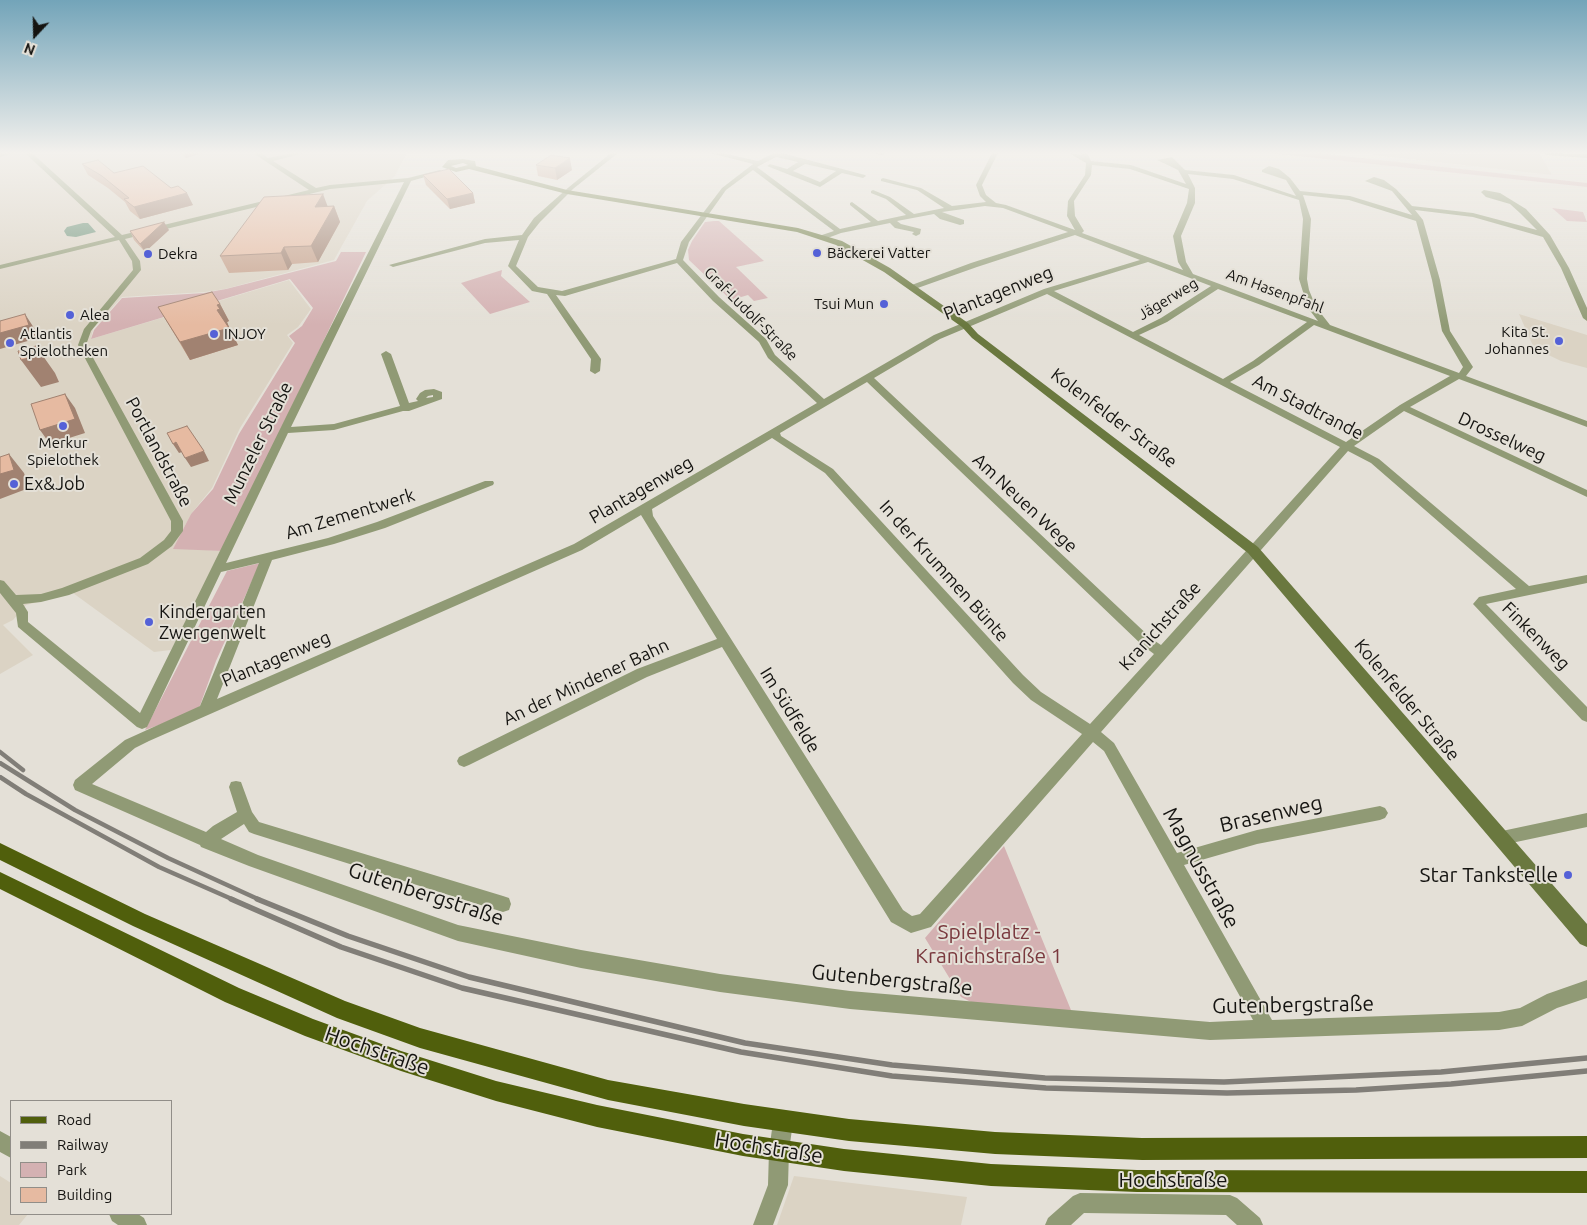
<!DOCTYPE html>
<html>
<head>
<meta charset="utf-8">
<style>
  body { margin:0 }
  #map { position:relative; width:1587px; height:1225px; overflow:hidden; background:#e4e0d7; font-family:Ubuntu,sans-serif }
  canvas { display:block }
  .legend { position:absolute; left:10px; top:1100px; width:162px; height:115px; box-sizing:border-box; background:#e4e0d7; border:1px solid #918e88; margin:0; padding:6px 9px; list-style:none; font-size:15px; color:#151411 }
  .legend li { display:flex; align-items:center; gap:10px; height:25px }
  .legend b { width:25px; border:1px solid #918e88 }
  .north { position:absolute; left:10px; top:10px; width:50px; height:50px; -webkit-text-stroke:4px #e4e0d7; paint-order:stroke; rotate:201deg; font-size:14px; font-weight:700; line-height:20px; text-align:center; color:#151411 }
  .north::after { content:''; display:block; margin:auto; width:18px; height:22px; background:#151411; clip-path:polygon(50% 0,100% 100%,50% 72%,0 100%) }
</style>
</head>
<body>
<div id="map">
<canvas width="1587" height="1225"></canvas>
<ul class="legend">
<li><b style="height:6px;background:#505f0c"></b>Road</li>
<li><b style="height:6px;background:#817e78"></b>Railway</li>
<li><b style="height:14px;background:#d4b1b2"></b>Park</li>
<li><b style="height:14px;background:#e6baa1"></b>Building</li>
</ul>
<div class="north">N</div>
</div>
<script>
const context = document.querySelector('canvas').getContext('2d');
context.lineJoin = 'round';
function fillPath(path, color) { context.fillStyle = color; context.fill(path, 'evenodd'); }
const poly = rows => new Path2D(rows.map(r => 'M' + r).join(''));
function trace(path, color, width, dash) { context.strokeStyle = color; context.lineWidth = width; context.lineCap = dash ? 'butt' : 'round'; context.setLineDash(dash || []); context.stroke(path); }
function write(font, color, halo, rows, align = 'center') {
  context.font = font + ' Ubuntu,sans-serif'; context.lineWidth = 4; context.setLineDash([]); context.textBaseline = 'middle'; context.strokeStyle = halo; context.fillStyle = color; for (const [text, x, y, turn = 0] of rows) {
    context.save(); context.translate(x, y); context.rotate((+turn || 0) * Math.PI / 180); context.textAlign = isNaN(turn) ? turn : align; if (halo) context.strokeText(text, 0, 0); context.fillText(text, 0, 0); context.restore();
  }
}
fillPath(poly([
  [0,153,407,153,395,176,367,201,334,260,225,289,205,292,122,297,93,329,91,339,289,280,311,309,298,327,287,335,293,343,240,428,212,488,191,514,174,548,223,551,171,650,154,652,73,593,26,605,13,620,3,625,33,655,0,674],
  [1372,153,1540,154,1552,175,1373,155],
  [1519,314,1587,335,1587,368,1561,361,1534,348],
  [0,1176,11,1183,11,1214,28,1214,19,1225,0,1225],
  [794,1176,967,1197,961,1225,777,1225]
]), '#dbd3c4');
fillPath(poly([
  [1269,153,1317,153,1587,183,1587,187],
  [1552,208,1583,212,1587,222,1567,221],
  [714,221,719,221,764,261,736,267,768,298,754,301,748,295,731,300,689,260,688,250,692,241,705,222],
  [341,252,366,252,223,551,173,549,191,514,213,489,239,434,295,343,289,336,302,326,313,308,290,279,91,339,94,330,122,298,204,293,226,289,336,261],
  [502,270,501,276,530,302,490,314,461,283],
  [260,563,216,661,198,711,145,730,227,571],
  [1004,846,1073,1015,985,1009,961,997,925,938]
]), '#d4b1b2');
fillPath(poly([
  [83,223,88,223,96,232,76,237,67,236,64,231,67,227]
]), '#658d72');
fillPath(poly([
  [0,153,15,153,0,157,0,153],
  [25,153,32,153,122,235,309,190,253,153,261,153,268,158,292,153,305,153,273,161,316,188,330,185,408,178,440,170,443,172,411,181,291,427,334,424,400,406,381,354,386,351,391,354,409,403,418,401,416,399,420,393,425,390,434,389,442,392,442,399,409,411,403,411,334,430,288,433,226,563,328,538,377,522,485,481,493,481,494,483,493,485,385,528,334,544,272,560,217,699,574,544,817,403,768,358,759,342,713,301,677,263,565,296,556,295,601,359,600,371,595,374,590,371,591,359,547,294,532,291,508,266,519,240,485,243,393,267,389,265,485,239,522,235,534,218,569,187,611,153,618,153,573,189,540,222,528,237,516,266,538,287,562,291,676,259,681,242,722,188,753,164,710,153,722,153,758,161,774,153,782,153,865,175,866,176,863,178,842,173,820,187,767,166,770,164,787,169,798,162,776,157,757,167,840,229,871,222,850,205,850,203,852,202,878,221,906,215,886,199,871,193,871,191,873,190,890,197,914,214,944,208,917,190,881,181,881,179,883,178,921,188,952,206,986,202,980,196,976,185,992,153,998,153,982,185,986,195,996,203,1006,205,1075,230,1067,216,1068,201,1085,175,1086,163,1069,153,1082,155,1081,153,1087,153,1091,161,1131,165,1186,184,1178,170,1157,160,1172,157,1185,170,1234,175,1296,196,1286,180,1262,172,1262,170,1269,166,1279,169,1290,178,1300,191,1350,196,1412,215,1392,191,1365,181,1374,177,1384,180,1396,189,1412,206,1473,213,1537,230,1520,213,1510,204,1486,197,1481,192,1484,190,1500,193,1526,209,1550,235,1569,268,1587,308,1587,321,1583,318,1561,268,1543,237,1473,217,1415,210,1423,220,1440,280,1450,331,1473,367,1466,376,1587,421,1587,427,1459,379,1410,407,1587,490,1587,497,1404,411,1354,446,1379,459,1529,586,1587,575,1587,583,1486,604,1587,707,1587,722,1582,720,1473,604,1479,597,1516,589,1371,463,1348,451,1101,732,1114,743,1177,853,1257,830,1380,806,1385,808,1388,813,1385,818,1380,820,1257,844,1184,865,1272,1020,1499,1012,1520,1008,1547,994,1587,980,1587,998,1557,1008,1522,1026,1499,1030,1210,1040,850,1009,720,992,581,968,458,941,249,866,201,847,200,845,75,790,73,785,75,780,125,740,200,706,259,563,221,572,149,723,147,727,142,729,137,727,18,627,16,613,0,593,0,580,4,581,16,595,41,594,62,588,140,558,164,540,171,531,171,521,78,345,84,329,133,270,132,261,119,240,0,269,0,265,115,237,25,153],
  [805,164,836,171,820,182,793,171,805,164],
  [1092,165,1130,169,1189,189,1187,203,1173,236,1178,262,1183,270,1082,233,1084,231,1075,216,1074,201,1091,175,1092,165],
  [753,170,834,231,822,235,822,239,825,239,841,233,890,223,895,228,914,232,912,234,916,236,920,234,921,229,901,224,897,221,934,214,940,219,960,225,964,224,964,220,942,212,985,206,1003,208,1068,232,971,263,909,286,908,288,912,290,977,267,1075,235,1140,260,1044,289,934,335,824,399,775,355,766,339,719,297,683,260,689,242,726,190,753,170],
  [1188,174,1233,179,1299,200,1303,219,1299,279,1308,308,1318,321,1193,274,1186,262,1181,236,1195,203,1195,188,1188,174],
  [404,182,322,344,140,713,28,622,28,612,23,604,41,602,69,595,148,564,172,546,183,531,183,521,86,345,91,331,141,270,140,261,125,239,330,189,404,182],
  [1303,195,1349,200,1416,221,1432,280,1442,331,1463,367,1459,373,1330,325,1316,307,1309,290,1307,279,1311,219,1303,195],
  [1148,262,1211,286,1161,318,1133,332,1054,291,1148,262],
  [1218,289,1307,322,1253,361,1223,379,1139,335,1167,322,1218,289],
  [1047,294,1340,447,1161,645,1152,639,874,378,940,339,1047,294],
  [1314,325,1450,376,1400,405,1346,442,1230,382,1259,365,1314,325],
  [867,382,1142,645,1154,654,1090,724,1041,692,1023,675,833,469,781,436,780,433,867,382],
  [433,395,433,397,426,398,428,396,433,395],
  [772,438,825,473,1013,683,1031,700,1082,734,920,914,912,916,903,910,653,516,652,509,772,438],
  [641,515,717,639,637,669,459,757,457,761,459,765,464,767,469,765,647,677,722,647,891,922,911,933,931,927,1093,742,1104,751,1253,1020,1210,1022,850,991,720,974,581,950,458,925,258,855,221,839,244,824,249,832,254,834,503,912,509,910,511,904,509,898,503,896,259,822,252,812,241,782,236,781,231,782,229,787,237,812,213,826,206,832,92,784,135,748,149,741,582,550,641,515],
  [874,153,885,153,882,155,874,153],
  [1544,153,1587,154,1587,158,1547,155,1544,153],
  [1587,813,1587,827,1502,845,1497,843,1494,838,1497,833,1502,831,1587,813],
  [783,1112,790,1115,793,1122,789,1151,788,1185,773,1225,753,1225,768,1185,769,1151,773,1122,776,1115,783,1112],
  [0,1131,11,1137,11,1158,0,1152,0,1131],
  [1080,1193,1230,1195,1237,1198,1260,1218,1263,1225,1237,1225,1226,1215,1084,1213,1071,1225,1045,1225,1048,1218,1073,1196,1080,1193],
  [109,1214,138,1214,144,1218,147,1225,118,1225,112,1221,109,1214]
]), '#909a75');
fillPath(poly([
  [463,159,475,161,476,166,567,190,798,228,842,241,890,268,968,323,978,334,1258,547,1587,924,1587,947,1580,944,1248,553,972,338,962,327,884,272,836,245,797,232,567,194,469,169,456,172,442,167,448,160,463,159],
  [463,163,468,165,456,168,451,166,463,163]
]), '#6a783f');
fillPath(poly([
  [0,843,145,914,345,1001,420,1028,608,1080,744,1104,849,1119,995,1132,1142,1138,1587,1136,1587,1158,1142,1160,995,1154,849,1141,744,1126,608,1100,420,1048,337,1018,133,926,0,860,0,843],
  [0,872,239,988,313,1019,401,1051,496,1081,597,1105,743,1134,844,1149,991,1164,1137,1170,1587,1171,1587,1193,1137,1192,991,1186,844,1171,743,1156,597,1127,496,1101,401,1071,305,1036,225,1002,0,889,0,872]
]), '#505f0c');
trace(poly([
  [0,752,23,770],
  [0,763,75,810,168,858,260,900],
  [0,777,26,794,159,867,234,900]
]), '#817e78', 4.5);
trace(poly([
  [231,899,341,947,462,988,741,1052,892,1076,1046,1088,1227,1093,1356,1090,1451,1084,1587,1071],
  [257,899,348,936,469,977,745,1043,892,1065,1045,1078,1224,1082,1441,1072,1587,1058]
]), '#817e78', 5.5);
fillPath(poly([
  [180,153,203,153,186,158],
  [82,164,114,173,193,205,140,219,130,211,125,202,108,188,88,175],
  [536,165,572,170,557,180,538,176],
  [423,175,473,193,475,203,450,209,426,185],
  [334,206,340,222,318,262,292,264,288,270,229,273,220,256,328,207],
  [169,230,145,252,134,240,130,231],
  [220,304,229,321,227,322,229,327,238,345,190,360,158,307]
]), '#c6a08a');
fillPath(poly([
  [184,153,203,153,186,158],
  [570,158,572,170,557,180,555,168],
  [187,193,193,205,140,219,134,207],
  [473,193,475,203,450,209,447,199],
  [323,194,329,210,315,207],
  [334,206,340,222,318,262,311,246],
  [164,222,169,230,145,252,140,244],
  [284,247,292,264,288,270,281,253],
  [220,304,229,321,227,322,229,327,226,328,217,310,217,305],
  [25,314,34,328,38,338,0,349,0,333],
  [229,328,238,345,190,360,180,342],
  [36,346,55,373,59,382,41,387,21,360],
  [65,394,75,408,85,433,50,444,40,430],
  [176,442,182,452,179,453,173,444],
  [204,451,209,461,191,467,185,458],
  [9,454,24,473,29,488,0,499,0,474]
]), '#a18271');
const building = poly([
  [551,155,570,158,555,168,536,165,551,155],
  [98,160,114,173,143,166,171,188,178,186,187,193,134,207,124,199,129,198,102,176,82,164,98,160],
  [449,169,473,193,447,199,423,175,449,169],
  [323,194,315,207,334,206,311,246,284,247,281,253,220,256,264,197,323,194],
  [164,222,140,244,130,231,164,222],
  [212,292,220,304,217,305,220,309,217,310,229,328,180,342,158,307,212,292],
  [25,314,29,325,0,333,0,321,25,314],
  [36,346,40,355,21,360,18,351,36,346],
  [65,394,75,419,40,430,31,404,65,394],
  [187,426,204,451,185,458,176,442,173,444,167,433,187,426],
  [9,454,14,470,0,474,0,457,9,454]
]);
fillPath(building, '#e6baa1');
trace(building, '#a18271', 1);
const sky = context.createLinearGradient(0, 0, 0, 325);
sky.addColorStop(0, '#73a4b9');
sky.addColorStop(0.47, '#f3f1ed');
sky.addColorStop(1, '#f3f1ed00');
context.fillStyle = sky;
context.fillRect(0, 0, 1587, 325);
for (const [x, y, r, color] of [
  [817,253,5,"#5461d7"],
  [148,254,5,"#5461d7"],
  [884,304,5,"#5461d7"],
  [70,315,5,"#5461d7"],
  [214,334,5,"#5461d7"],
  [1559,341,5,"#5461d7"],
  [10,343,5,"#5461d7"],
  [63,426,5,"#5461d7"],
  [14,484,5,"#5461d7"],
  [149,622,5,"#5461d7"],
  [1568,875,5,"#5461d7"]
]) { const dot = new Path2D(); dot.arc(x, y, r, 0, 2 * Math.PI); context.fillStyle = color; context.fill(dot); trace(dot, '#e4e0d7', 2); }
write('15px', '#151411', '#e4e0d7', [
  ["Bäckerei Vatter",827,253],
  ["Dekra",158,254],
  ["Tsui Mun",874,304,"right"],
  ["Alea",80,315],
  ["Kita St.",1549,332,"right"],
  ["Johannes",1549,349,"right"],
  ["Atlantis",20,334],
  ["Spielotheken",20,351],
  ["INJOY",224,334],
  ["Merkur",63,443,"center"],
  ["Spielothek",63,460,"center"]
], 'left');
write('15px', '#151411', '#e4e0d7', [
  ["Am Hasenpfahl",1275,291,20],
  ["Jägerweg",1168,299,-31],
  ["Graf-Ludolf-Straße",751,314,45]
]);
write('18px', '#151411', '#e4e0d7', [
  ["Plantagenweg",998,293,-22],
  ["Am Stadtrande",1308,407,27],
  ["Kolenfelder Straße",1114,418,37],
  ["Drosselweg",1502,437,25],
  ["Munzeler Straße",258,443,-64],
  ["Portlandstraße",159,452,62],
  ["Plantagenweg",641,490,-30],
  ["Am Neuen Wege",1025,503,43],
  ["Am Zementwerk",350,514,-17],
  ["In der Krummen Bünte",944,571,48],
  ["Kranichstraße",1160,626,-48],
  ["Finkenweg",1536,636,45],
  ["Plantagenweg",276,659,-23],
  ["An der Mindener Bahn",586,682,-25],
  ["Kolenfelder Straße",1407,700,50],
  ["Im Südfelde",790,710,58]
]);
write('18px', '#151411', '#e4e0d7', [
  ["Ex&Job",24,484],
  ["Kindergarten",159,612],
  ["Zwergenwelt",159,633]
], 'left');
write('21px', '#151411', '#e4e0d7', [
  ["Brasenweg",1271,814,-13],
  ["Magnusstraße",1201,868,61],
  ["Gutenbergstraße",426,894,18],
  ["Gutenbergstraße",892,980,6],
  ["Gutenbergstraße",1293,1005,-1],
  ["Hochstraße",377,1051,19],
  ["Hochstraße",769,1148,9],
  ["Hochstraße",1173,1180]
]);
write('21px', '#151411', '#e4e0d7', [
  ["Star Tankstelle",1558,875]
], 'right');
write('21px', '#7a393e', '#e4e0d7', [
  ["Spielplatz -",989,932],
  ["Kranichstraße 1",989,956]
]);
</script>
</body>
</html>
